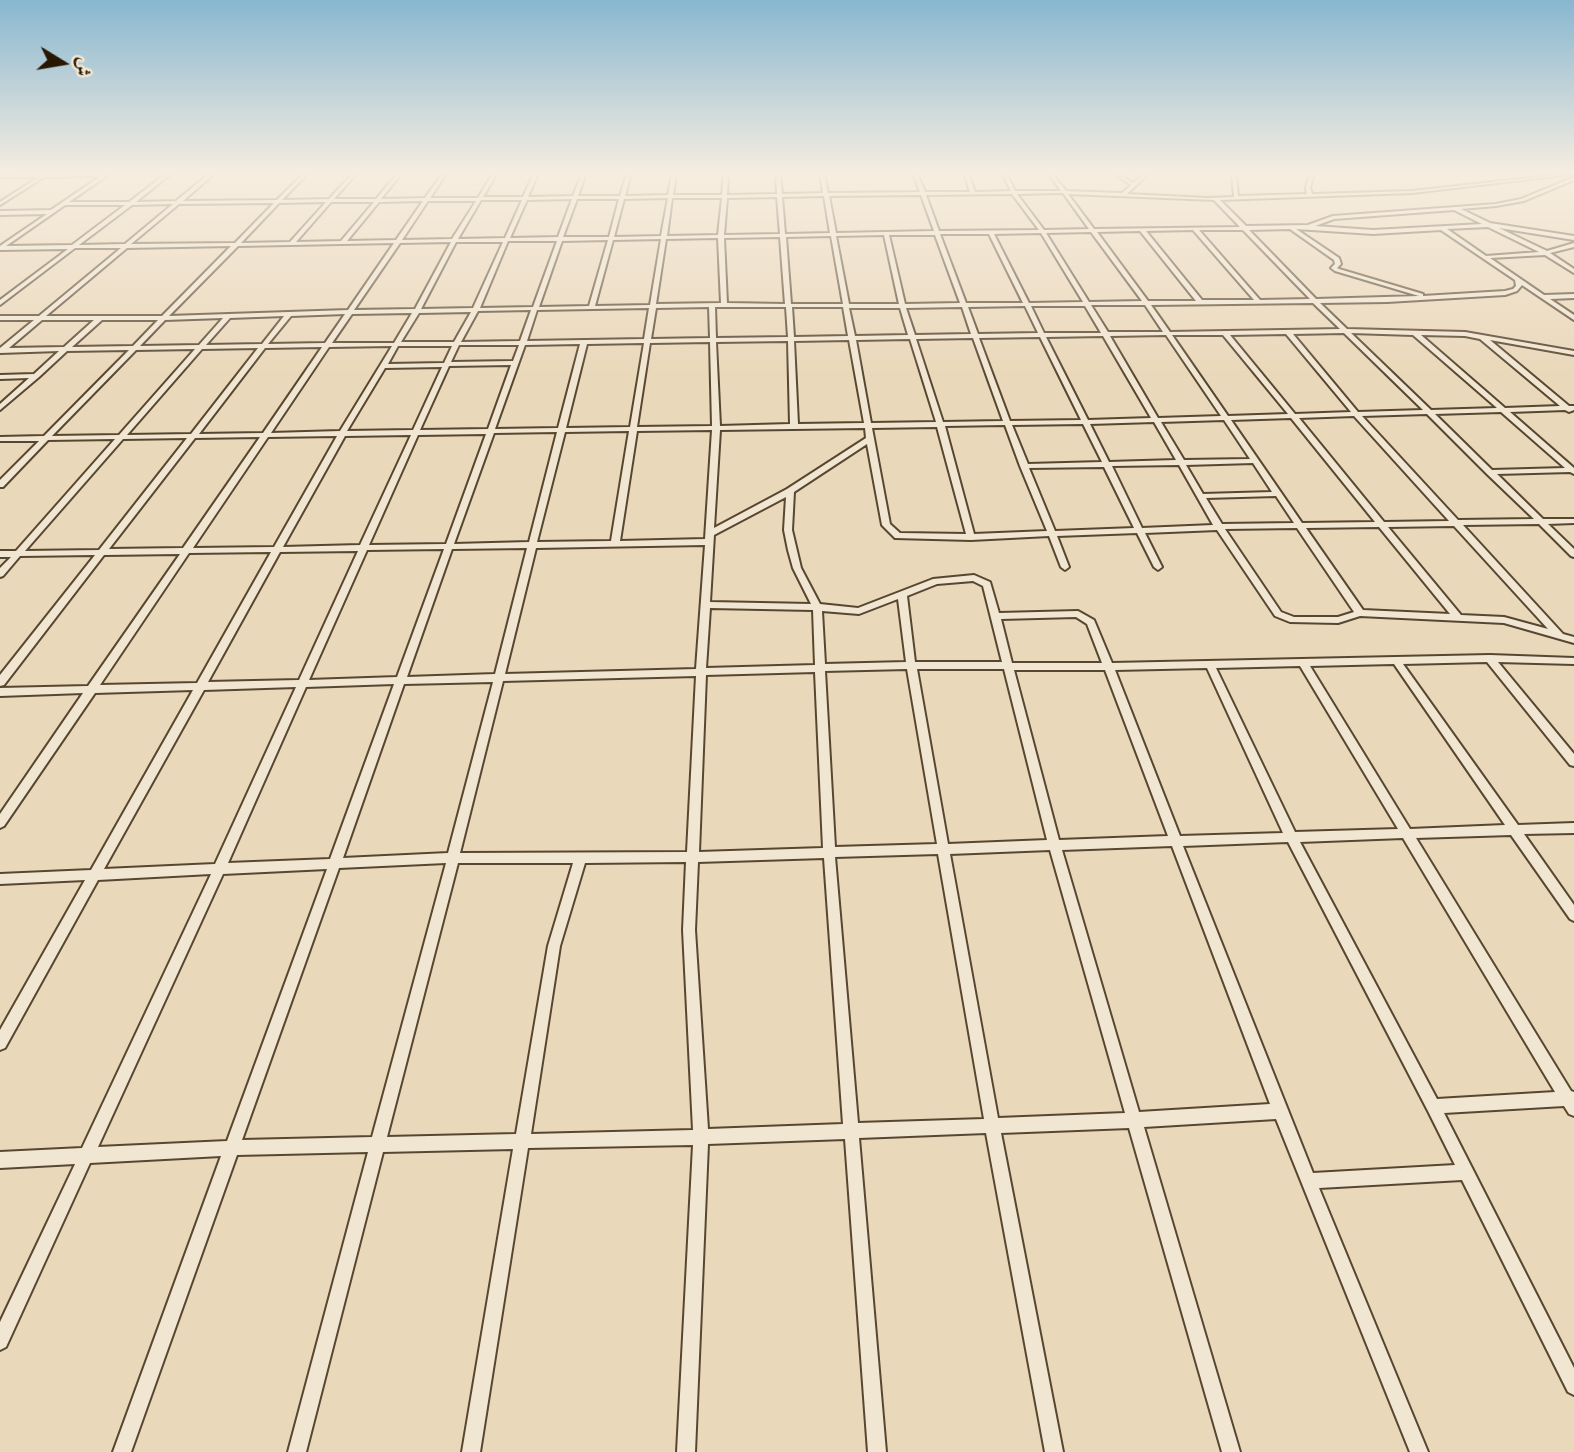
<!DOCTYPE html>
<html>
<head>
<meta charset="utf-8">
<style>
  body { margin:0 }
  #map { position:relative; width:1574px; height:1452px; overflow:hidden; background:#ead8ba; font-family:"IM FELL Great Primer",Amiri,serif }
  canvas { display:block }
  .north { position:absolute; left:28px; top:28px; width:70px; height:70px; -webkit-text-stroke:5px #f1e6d2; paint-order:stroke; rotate:101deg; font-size:19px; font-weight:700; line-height:28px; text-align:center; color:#281702 }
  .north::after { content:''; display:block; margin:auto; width:24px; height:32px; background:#281702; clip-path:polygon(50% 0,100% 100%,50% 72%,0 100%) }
</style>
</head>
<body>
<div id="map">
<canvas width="1574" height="1452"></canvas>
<div class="north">ش</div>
</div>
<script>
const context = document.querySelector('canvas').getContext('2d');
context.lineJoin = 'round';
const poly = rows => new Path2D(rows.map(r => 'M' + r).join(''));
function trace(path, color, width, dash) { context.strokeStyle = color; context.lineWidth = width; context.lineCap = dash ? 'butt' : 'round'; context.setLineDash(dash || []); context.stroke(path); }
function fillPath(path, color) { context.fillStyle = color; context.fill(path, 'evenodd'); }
const minor = poly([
  [111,173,69,202,129,202,167,173,172,173,136,202,176,201,210,173,215,173,183,201,277,200,304,173,308,173,282,200,329,199,353,173,357,173,334,199,376,199,398,173,402,173,381,199,425,198,443,173,447,173,430,198,478,198,493,173,497,173,483,197,523,197,534,173,538,173,528,197,573,196,582,173,586,173,578,196,620,196,627,173,631,173,625,196,668,195,672,173,676,173,673,195,722,195,724,173,728,173,727,195,777,194,776,173,780,173,782,194,823,193,820,173,824,173,828,193,920,192,913,173,917,173,925,192,970,192,964,173,968,173,975,192,1011,191,1002,173,1006,173,1015,191,1061,191,1048,173,1052,173,1066,191,1122,193,1131,185,1113,173,1118,173,1133,183,1145,173,1149,173,1127,194,1207,198,1234,197,1232,173,1236,173,1238,196,1307,194,1306,188,1310,173,1314,173,1310,188,1312,194,1412,191,1574,173,1574,174,1412,193,1220,200,1246,226,1308,225,1333,216,1496,204,1521,199,1574,177,1574,180,1524,201,1496,206,1461,209,1490,223,1574,236,1574,240,1499,228,1547,251,1574,243,1574,247,1550,253,1574,269,1574,273,1545,255,1490,258,1544,295,1574,294,1574,298,1550,299,1574,315,1574,320,1522,285,1517,291,1505,295,1387,302,1320,303,1347,329,1465,332,1574,351,1574,355,1490,340,1569,406,1574,406,1574,410,1569,412,1565,410,1510,412,1574,468,1574,474,1570,472,1497,474,1543,519,1574,519,1574,523,1548,524,1574,549,1574,557,1571,556,1539,524,1463,525,1563,634,1574,637,1574,643,1504,623,1360,616,1338,623,1290,622,1275,616,1217,530,1145,533,1162,567,1158,570,1154,567,1137,533,1057,536,1069,567,1065,570,1061,567,1049,536,971,540,895,538,882,525,867,444,794,492,792,530,801,568,820,604,858,608,933,579,974,575,990,582,999,613,1078,611,1094,620,1112,663,1490,655,1574,658,1574,664,1498,662,1574,754,1574,766,1570,765,1487,662,1403,664,1518,825,1574,823,1574,833,1524,834,1574,905,1574,921,1570,919,1511,835,1416,838,1571,1091,1574,1092,1574,1116,1569,1114,1564,1106,1444,1113,1574,1368,1574,1395,1568,1392,1462,1180,1319,1188,1428,1452,1410,1452,1276,1119,1144,1127,1240,1452,1222,1452,1129,1128,1001,1133,1063,1452,1045,1452,986,1133,859,1138,886,1452,868,1452,845,1139,708,1144,695,1452,677,1452,693,1145,528,1148,480,1452,462,1452,513,1149,383,1152,306,1452,288,1452,368,1152,237,1155,131,1452,113,1452,221,1156,90,1163,6,1347,0,1350,0,1322,75,1164,0,1168,0,1152,82,1148,211,874,98,880,5,1048,0,1050,0,1030,85,880,0,884,0,874,91,870,193,690,95,693,4,826,0,828,0,814,83,693,0,696,0,688,88,686,180,554,104,555,4,685,0,686,0,675,95,555,20,556,3,576,0,577,0,568,11,557,0,557,0,551,16,551,115,439,48,440,3,487,0,487,0,480,39,441,0,441,0,437,44,436,129,350,67,351,39,377,0,410,0,404,29,378,0,379,0,375,34,374,59,351,0,353,0,348,34,320,0,320,0,316,39,316,121,248,75,248,0,305,0,300,68,249,0,250,0,246,47,214,0,215,0,211,51,210,101,176,44,177,0,205,0,202,39,177,0,177,0,175,111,173],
  [1063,193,1089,229,1044,230,1017,194,1063,193],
  [1012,194,1039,230,939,231,926,195,1012,194],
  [1068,194,1214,200,1240,227,1094,229,1068,194],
  [921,195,934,231,836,233,829,196,921,195],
  [824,196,830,233,785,234,782,197,824,196],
  [777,197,780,234,724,235,727,198,777,197],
  [668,198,661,236,614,237,624,199,668,198],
  [672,198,722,198,718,235,667,236,672,198],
  [572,199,558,237,510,238,527,200,572,199],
  [577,199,619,199,609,237,563,237,577,199],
  [481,200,522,200,505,238,458,239,481,200],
  [423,201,396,240,347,241,379,202,423,201],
  [428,201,476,201,452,239,402,240,428,201],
  [326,202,290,242,241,243,279,203,326,202],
  [331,202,374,202,341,241,296,242,331,202],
  [274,203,235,243,131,244,179,204,274,203],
  [173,204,125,244,79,245,132,205,173,204],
  [65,205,125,205,72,245,6,246,65,205],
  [1454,210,1482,224,1373,230,1315,226,1334,219,1454,210],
  [1488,227,1539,252,1486,256,1447,229,1488,227],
  [1290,229,1334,260,1335,264,1331,268,1335,271,1419,296,1316,299,1249,230,1290,229],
  [1296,229,1373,234,1441,230,1515,280,1516,286,1513,289,1505,291,1423,296,1423,294,1339,269,1337,268,1341,264,1339,258,1296,229],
  [1193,230,1254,300,1202,300,1146,231,1193,230],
  [1199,230,1243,230,1310,299,1260,300,1199,230],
  [1140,231,1196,301,1148,301,1097,232,1140,231],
  [1091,232,1142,301,1089,302,1046,233,1091,232],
  [1041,233,1083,302,1029,303,994,234,1041,233],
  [940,234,989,234,1023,303,966,303,940,234],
  [884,235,899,304,849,304,836,236,884,235],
  [889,235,935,235,960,303,905,304,889,235],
  [831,236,843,304,791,304,786,237,831,236],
  [780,237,785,304,727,303,724,238,780,237],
  [718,238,721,303,656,304,666,239,718,238],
  [661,239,650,305,595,306,613,240,661,239],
  [608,240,589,306,539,307,562,241,608,240],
  [508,241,557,241,533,307,480,308,508,241],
  [451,242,415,309,354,310,400,243,451,242],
  [456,242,503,242,473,308,421,309,456,242],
  [394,243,348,310,169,316,238,246,394,243],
  [231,246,162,316,46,316,127,248,231,246],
  [1313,303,1340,329,1170,332,1151,305,1313,303],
  [1091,305,1145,305,1163,332,1108,332,1091,305],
  [1025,306,1038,333,978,334,968,307,1025,306],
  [1031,306,1085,306,1101,333,1044,333,1031,306],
  [709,307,710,338,651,339,656,308,709,307],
  [715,307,786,307,788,337,716,338,715,307],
  [792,307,843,307,848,336,794,337,792,307],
  [962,307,971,334,915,335,906,308,962,307],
  [649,308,644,339,527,341,537,310,649,308],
  [849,308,900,308,908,335,855,336,849,308],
  [531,310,520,341,461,342,478,311,531,310],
  [471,312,454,342,401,342,419,313,471,312],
  [412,313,394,343,332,343,352,314,412,313],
  [345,314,325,343,268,344,291,316,345,314],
  [284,316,262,344,206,345,230,318,284,316],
  [223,318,199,345,140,346,165,320,223,318],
  [42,320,94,320,64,347,9,348,42,320],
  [102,320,158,320,133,346,72,347,102,320],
  [1344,333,1423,410,1358,412,1293,334,1344,333],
  [1351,333,1413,335,1497,408,1431,410,1351,333],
  [1286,334,1351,412,1295,414,1230,335,1286,334],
  [1166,335,1221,416,1158,418,1110,336,1166,335],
  [1172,335,1223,335,1288,414,1228,416,1172,335],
  [1421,335,1465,336,1480,339,1560,406,1505,408,1421,335],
  [1103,336,1151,418,1088,420,1046,337,1103,336],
  [1040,337,1081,420,1010,421,979,338,1040,337],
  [973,338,1003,421,943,422,916,339,973,338],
  [910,339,936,422,871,423,856,340,910,339],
  [849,340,864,423,798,424,794,341,849,340],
  [788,341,790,424,720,426,716,342,788,341],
  [710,342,712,426,637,427,650,343,710,342],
  [644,343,630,427,566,428,587,344,644,343],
  [580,344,558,428,495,429,525,345,580,344],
  [459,345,519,345,513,361,451,362,459,345],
  [392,346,340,431,271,433,329,347,392,346],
  [398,346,452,346,444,363,388,364,398,346],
  [322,347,263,433,199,434,265,348,322,347],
  [258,348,191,434,127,435,202,349,258,348],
  [195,349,119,435,52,436,136,350,195,349],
  [511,365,488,429,420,430,449,366,511,365],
  [442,367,413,430,347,431,385,368,442,367],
  [1501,412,1565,468,1492,470,1435,414,1501,412],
  [1427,414,1487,474,1534,519,1458,520,1362,416,1427,414],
  [1354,416,1449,521,1384,522,1299,418,1354,416],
  [1291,418,1375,522,1302,523,1231,420,1291,418],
  [1224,420,1250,459,1184,460,1161,422,1224,420],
  [1154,422,1176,460,1109,462,1090,424,1154,422],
  [1083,424,1102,462,1028,464,1012,425,1083,424],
  [1005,425,1020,466,1047,531,974,534,945,426,1005,425],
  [937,427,966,534,900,533,890,524,872,428,937,427],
  [865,428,866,438,787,489,714,528,720,430,865,428],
  [712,430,705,539,620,541,637,431,712,430],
  [629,431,611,541,537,542,565,432,629,431],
  [557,432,529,542,454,544,494,433,557,432],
  [486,434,446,544,369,545,418,435,486,434],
  [411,435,360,545,283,547,345,436,411,435],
  [337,436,274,547,193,548,268,437,337,436],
  [260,437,183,548,109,549,195,438,260,437],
  [187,438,99,550,25,551,123,439,187,438],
  [1253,463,1272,492,1203,494,1186,465,1253,463],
  [1179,465,1213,525,1142,528,1112,466,1179,465],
  [1104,467,1134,528,1055,531,1029,468,1104,467],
  [1276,496,1294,523,1222,524,1206,498,1276,496],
  [786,497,784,530,788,550,793,568,811,604,710,602,714,535,786,497],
  [1454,526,1548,629,1504,617,1461,615,1388,527,1454,526],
  [1379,527,1450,614,1363,610,1306,528,1379,527],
  [1297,528,1354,612,1338,617,1294,617,1281,612,1225,529,1297,528],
  [705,545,696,669,505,674,536,548,705,545],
  [527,548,495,674,407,677,452,549,527,548],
  [444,549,397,677,309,680,367,550,444,549],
  [358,551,299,680,208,682,280,552,358,551],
  [271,552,197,683,100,685,189,553,271,552],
  [973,581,983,586,1002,662,915,662,907,596,937,584,973,581],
  [898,599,906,662,825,664,822,611,859,614,898,599],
  [710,608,813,610,815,665,706,668,710,608],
  [1076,617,1087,624,1102,663,1012,663,1001,619,1076,617],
  [1393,664,1394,664,1505,825,1410,829,1310,666,1393,664],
  [1300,666,1398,829,1295,832,1216,668,1300,666],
  [1207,668,1283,833,1180,836,1115,670,1207,668],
  [907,669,937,844,835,847,825,671,907,669],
  [917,669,1004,669,1047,840,948,844,917,669],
  [1014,670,1105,670,1168,836,1059,840,1014,670],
  [815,672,823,848,699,852,706,675,815,672],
  [696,676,687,852,460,853,503,681,696,676],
  [493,682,448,853,343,858,404,684,493,682],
  [394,684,330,859,228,863,306,687,394,684],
  [296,687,215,864,104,869,204,690,296,687],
  [1403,838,1555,1092,1437,1099,1300,842,1403,838],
  [1288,842,1428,1111,1455,1165,1313,1173,1183,846,1288,842],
  [1172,846,1270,1104,1139,1112,1062,850,1172,846],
  [1050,850,1125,1113,998,1118,950,854,1050,850],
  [938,854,984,1119,858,1123,835,857,938,854],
  [824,858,843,1124,708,1129,695,930,698,862,824,858],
  [686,862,683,930,693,1130,531,1134,560,946,585,863,686,862],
  [446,863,372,1137,242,1140,339,868,446,863],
  [458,863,573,863,548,946,516,1134,387,1137,458,863],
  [327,869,227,1141,98,1147,223,874,327,869]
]);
trace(minor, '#584730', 4);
fillPath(minor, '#f1e6d2');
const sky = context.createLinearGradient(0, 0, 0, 376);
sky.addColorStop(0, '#88b7d0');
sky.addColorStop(0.46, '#f6ede0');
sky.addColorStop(1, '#f6ede000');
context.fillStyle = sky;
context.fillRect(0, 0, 1574, 376);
</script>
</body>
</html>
